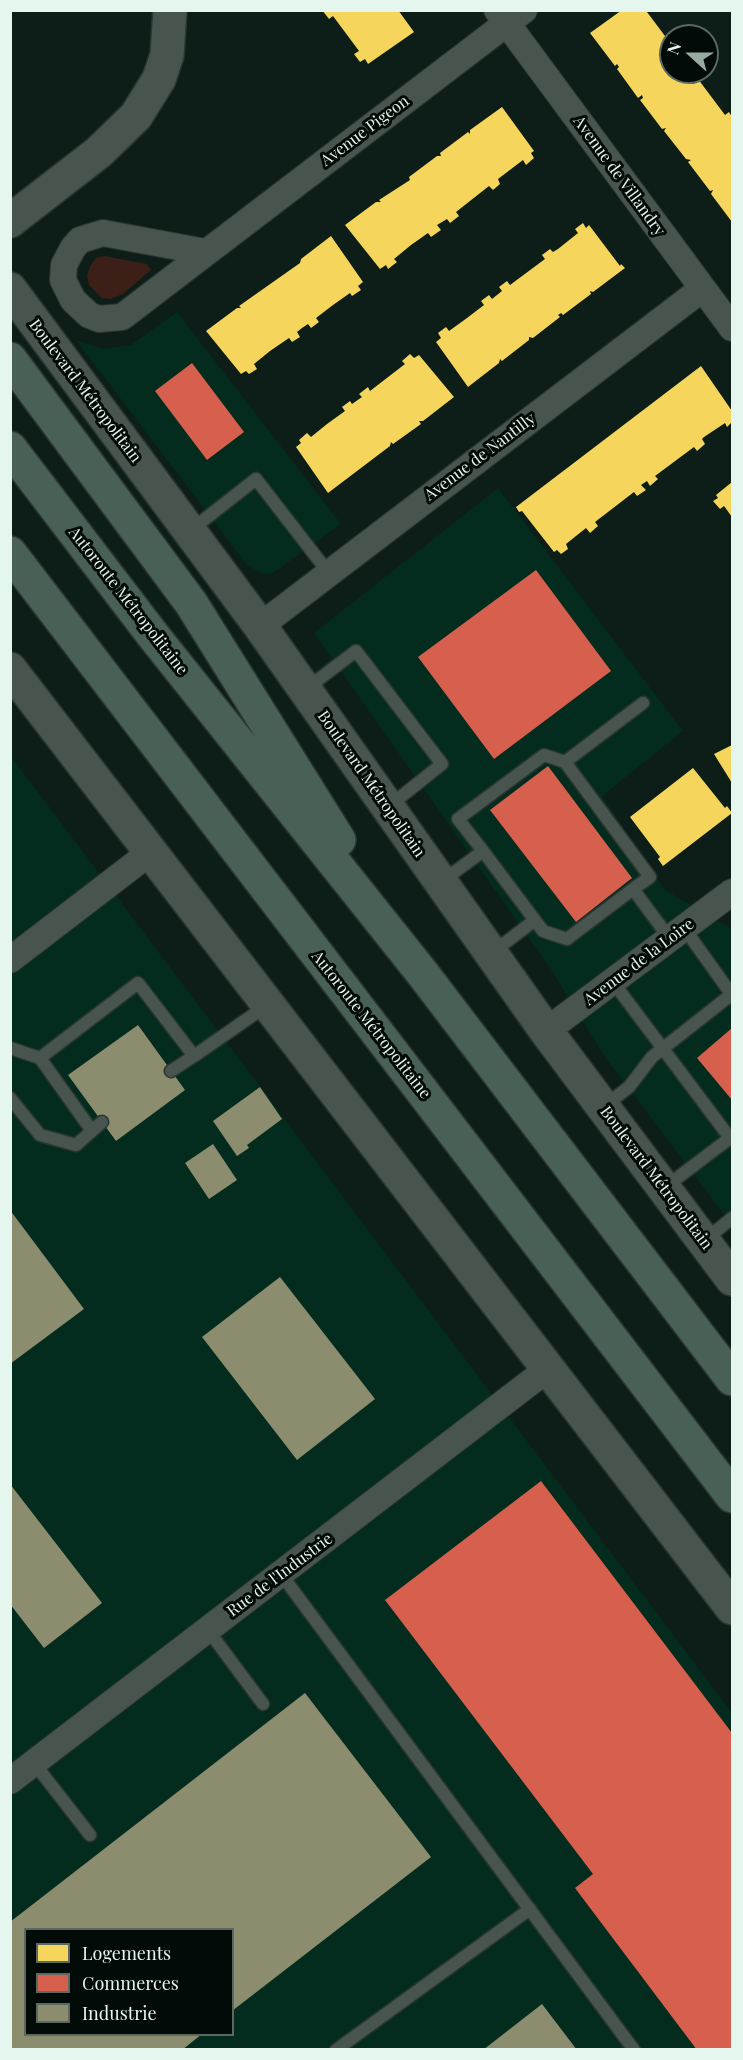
<!DOCTYPE html>
<html>
<head>
<meta charset="utf-8">
<style>
  body { margin:0 }
  #map { position:relative; width:743px; height:2060px; overflow:hidden; background:#0c1e17; font-family:"Playfair Display",serif }
  canvas { display:block }
  .frame { position:absolute; inset:0; border:12px solid #e4f6ed; pointer-events:none }
  .legend { position:absolute; left:24px; top:1928px; width:210px; height:108px; box-sizing:border-box; background:#020b07; border:2px solid #5c6963; margin:0; padding:8px 10px; list-style:none; font-size:18px; color:#e4f6ed }
  .legend li { display:flex; align-items:center; gap:12px; height:30px }
  .legend b { width:30px; border:2px solid #5c6963 }
  .north { position:absolute; left:659px; top:24px; width:60px; height:60px; box-sizing:border-box; background:#020b07; border:2px solid #5c6963; border-radius:50%; rotate:291deg; font-size:16px; font-weight:700; line-height:24px; text-align:center; color:#e4f6ed }
  .north::after { content:''; display:block; margin:auto; width:21px; height:27px; background:#98aaa2; clip-path:polygon(50% 0,100% 100%,50% 72%,0 100%) }
</style>
</head>
<body>
<div id="map">
<canvas width="743" height="2060"></canvas>
<div class="frame"></div>
<ul class="legend">
<li><b style="height:16px;background:#f6d55c"></b>Logements</li>
<li><b style="height:16px;background:#d6604d"></b>Commerces</li>
<li><b style="height:16px;background:#8c8c6e"></b>Industrie</li>
</ul>
<div class="north">N</div>
</div>
<script>
const context = document.querySelector('canvas').getContext('2d');
context.lineJoin = 'round';
function fillPath(path, color) { context.fillStyle = color; context.fill(path, 'evenodd'); }
const poly = rows => new Path2D(rows.map(r => 'M' + r).join(''));
function trace(path, color, width, dash) { context.strokeStyle = color; context.lineWidth = width; context.lineCap = dash ? 'butt' : 'round'; context.setLineDash(dash || []); context.stroke(path); }
function write(font, color, halo, rows, align = 'center') {
  context.font = font + ' "Playfair Display",serif'; context.lineWidth = 6; context.setLineDash([]); context.textBaseline = 'middle'; context.strokeStyle = halo; context.fillStyle = color; for (const [text, x, y, turn = 0] of rows) {
    context.save(); context.translate(x, y); context.rotate((+turn || 0) * Math.PI / 180); context.textAlign = isNaN(turn) ? turn : align; if (halo) context.strokeText(text, 0, 0); context.fillText(text, 0, 0); context.restore();
  }
}
fillPath(poly([
  [177,312,341,524,273,573,263,574,247,565,76,340,103,349,131,345],
  [498,488,683,731,602,796,665,890,732,929,732,1225,605,1057,552,971,314,633],
  [10,755,732,1713,732,2049,11,2049],
  [26,1930,232,1930,232,2034,26,2034]
]), '#042c1e');
fillPath(poly([
  [104,256,147,264,151,270,123,294,110,299,102,298,89,285,87,276,90,266,96,258]
]), '#3c1f17');
fillPath(poly([
  [322,10,398,10,414,32,368,64,365,59,360,62,354,54,359,51,333,16,329,19],
  [622,10,648,10,647,12,671,44,671,72,699,72,695,75,725,115,729,112,732,117,732,222,711,194,713,190,710,191,688,162,691,160,686,159,664,131,666,128,662,129,640,100,643,98,642,95,638,98,617,69,619,67,617,64,615,66,590,33],
  [502,107,534,151,531,153,534,158,526,165,523,160,498,179,500,184,493,190,489,186,456,212,459,216,450,223,447,219,437,225,441,230,431,237,428,233,411,245,394,259,397,262,388,269,386,265,380,269,345,225,376,202,381,202,379,200,410,180,409,177,437,156,441,156,440,153,468,132,470,134,470,130],
  [583,223,586,228,589,225,620,266,621,264,625,268,593,292,590,291,591,294,563,315,561,313,558,315,560,317,533,338,529,337,529,340,502,361,500,359,499,363,468,387,436,342,441,338,438,333,446,327,449,331,467,318,484,305,481,301,489,295,492,299,502,291,499,287,507,281,510,285,545,259,542,255,550,249,553,252,558,249,578,233,575,229],
  [331,236,363,282,358,286,361,290,352,296,350,293,333,305,316,318,319,322,311,328,308,324,302,328,297,332,300,337,292,342,289,338,270,351,254,364,257,369,249,374,246,371,241,374,206,331,237,308,241,308,239,306,300,263,301,259],
  [410,354,414,358,419,355,454,397,423,421,419,421,421,424,393,444,391,442,390,446,328,493,296,447,301,443,299,440,307,433,311,437,327,424,345,411,342,407,350,401,352,404,362,397,359,394,368,387,370,391,405,364,402,361],
  [701,366,732,411,732,422,727,427,725,423,704,437,702,439,705,444,697,451,694,447,655,476,658,479,650,486,647,481,641,485,646,490,637,496,634,492,595,522,598,526,590,533,586,528,566,544,568,549,561,554,557,550,554,552,522,511,519,512,516,507],
  [732,482,732,517,724,506,720,509,713,501,718,498,716,495],
  [732,745,732,783,714,754],
  [693,768,725,808,727,806,732,813,663,866,658,859,660,857,630,817]
]), '#f6d55c');
fillPath(poly([
  [192,363,244,432,207,460,155,391],
  [536,570,611,671,494,759,418,657],
  [548,766,632,878,576,922,490,810],
  [732,1028,732,1100,697,1058],
  [541,1481,732,1733,732,2050,697,2050,575,1888,593,1874,385,1600]
]), '#d6604d');
fillPath(poly([
  [138,1025,185,1090,116,1141,68,1075],
  [260,1087,282,1119,247,1145,249,1148,237,1156,213,1121],
  [213,1144,237,1180,209,1199,185,1163],
  [10,1210,84,1309,10,1364],
  [280,1277,375,1399,297,1460,202,1337],
  [10,1484,102,1603,44,1648,10,1604],
  [305,1693,431,1857,232,2011,232,1930,26,1930,26,2034,202,2034,182,2050,10,2050,10,1922],
  [542,2004,577,2050,483,2050]
]), '#8c8c6e');
const lane = poly([
  [191,530,256,479,328,572],
  [306,689,356,651,442,764,388,807],
  [565,762,650,877,633,889],
  [483,851,458,819,544,755,565,762,643,703],
  [441,882,483,851,543,931,567,939,633,889,670,939],
  [684,928,732,995],
  [493,952,535,920],
  [613,982,730,1138,664,1188],
  [10,1048,40,1058,138,983,194,1056,266,1006],
  [40,1058,92,1131],
  [171,1071,194,1056],
  [10,1098,40,1135,76,1145,102,1122],
  [603,1107,629,1087,652,1057,732,994],
  [705,1240,732,1218],
  [281,1574,634,2050],
  [208,1630,263,1704],
  [34,1763,90,1835],
  [336,2050,530,1909]
]);
const street = poly([
  [497,10,732,328],
  [205,252,103,233,80,240,73,248,64,265,63,280,73,300,89,315,99,319,122,317,524,10],
  [260,626,702,289],
  [10,960,152,851],
  [546,1031,732,892],
  [10,1781,549,1368]
]);
const secondary = poly([
  [10,221,99,152,136,116,159,79,167,55,170,10],
  [10,289,260,626,546,1031,732,1279],
  [10,669,732,1608]
]);
const highway = poly([
  [10,359,191,603,339,840],
  [10,448,152,634,423,974,732,1379],
  [10,553,732,1496]
]);
trace(lane, '#2b3632', 15);
trace(street, '#2b3632', 28);
trace(secondary, '#2b3632', 36);
trace(highway, '#2b3632', 36);
trace(lane, '#48554f', 12);
trace(street, '#48554f', 26);
trace(secondary, '#48554f', 33);
trace(highway, '#496057', 33);
write('16px', '#e4f6ed', '#020b07', [
  ["Avenue Pigeon",365,131,-37],
  ["Avenue de Villandry",619,176,54],
  ["Boulevard Métropolitain",85,391,53],
  ["Avenue de Nantilly",480,457,-37],
  ["Autoroute Métropolitaine",128,601,52],
  ["Boulevard Métropolitain",371,784,55],
  ["Avenue de la Loire",639,962,-37],
  ["Autoroute Métropolitaine",371,1025,52],
  ["Boulevard Métropolitain",656,1178,53],
  ["Rue de l'Industrie",280,1575,-37]
]);
</script>
</body>
</html>
